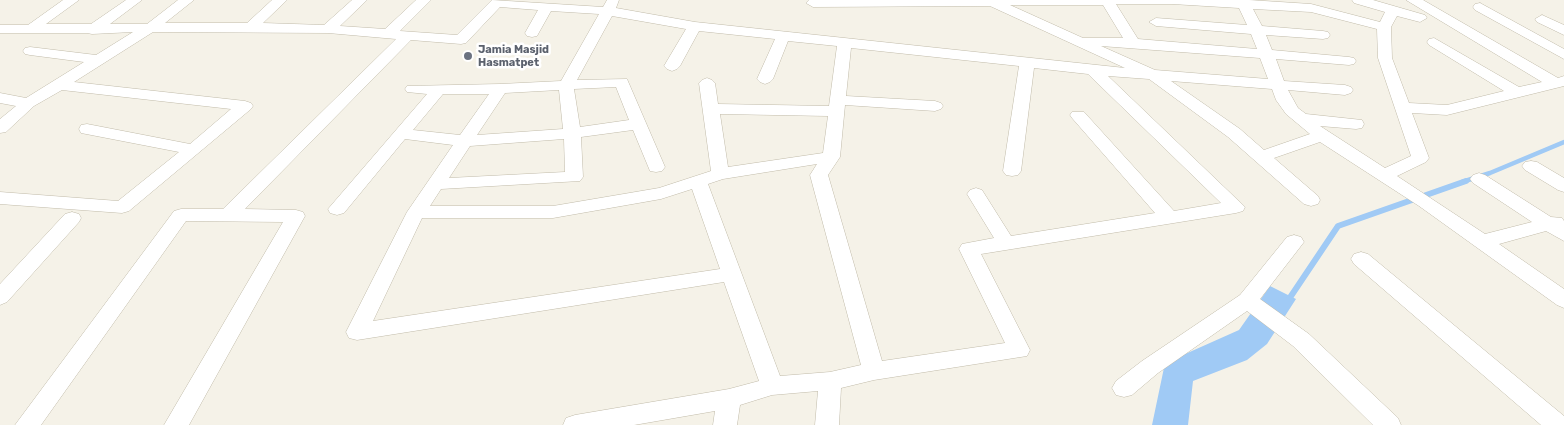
<!DOCTYPE html>
<html>
<head>
<meta charset="utf-8">
<style>
  body { margin:0 }
  canvas { display:block; background:#f5f2e8 }
</style>
</head>
<body>
<canvas width="1564" height="425"></canvas>
<script>
const context = document.querySelector('canvas').getContext('2d');
context.lineJoin = 'round';
function fillPath(path, color) { context.fillStyle = color; context.fill(path, 'evenodd'); }
const poly = rows => new Path2D(rows.map(r => 'M' + r).join(''));
function trace(path, color, width, dash) { context.strokeStyle = color; context.lineWidth = width; context.lineCap = dash ? 'butt' : 'round'; context.setLineDash(dash || []); context.stroke(path); }
function write(font, color, halo, rows, align = 'center') {
  context.font = font + ' Rubik,sans-serif'; context.lineWidth = 5; context.setLineDash([]); context.textBaseline = 'middle'; context.strokeStyle = halo; context.fillStyle = color; for (const [text, x, y, turn = 0] of rows) {
    context.save(); context.translate(x, y); context.rotate((+turn || 0) * Math.PI / 180); context.textAlign = isNaN(turn) ? turn : align; if (halo) context.strokeText(text, 0, 0); context.fillText(text, 0, 0); context.restore();
  }
}
fillPath(poly([
  [1270,286,1296,299,1267,344,1247,360,1193,381,1188,425,1152,425,1165,363,1239,330]
]), '#a0caf5');
trace(poly([
  [1462,182,1490,173,1564,142]
]), '#a0caf5', 4.5);
trace(poly([
  [1287,302,1338,226,1466,181]
]), '#a0caf5', 6);
const street = poly([
  [63,0,79,0,46,24,91,24,126,0,142,0,110,24,147,24,178,0,194,0,165,23,247,23,272,0,287,0,263,23,324,25,352,0,367,0,340,26,385,29,416,0,431,0,400,31,457,35,492,0,603,7,607,0,619,0,616,8,695,22,1125,68,990,6,813,7,806,3,809,0,1249,0,1311,4,1380,22,1385,12,1354,3,1352,0,1373,0,1425,15,1427,18,1420,22,1397,16,1391,27,1392,58,1409,103,1447,105,1504,91,1429,45,1427,42,1429,39,1434,38,1519,87,1542,82,1406,0,1423,0,1558,78,1564,76,1564,86,1447,115,1412,113,1429,158,1426,162,1397,176,1485,234,1532,222,1473,183,1470,179,1473,175,1479,173,1485,175,1551,217,1562,218,1564,221,1564,241,1546,231,1499,244,1564,289,1564,308,1557,305,1419,206,1320,142,1274,158,1318,196,1320,200,1318,204,1311,206,1304,204,1228,137,1149,79,1108,76,1245,207,1243,211,1236,213,981,254,1030,350,1027,356,874,380,841,388,839,425,815,425,818,391,772,395,740,405,737,425,713,425,715,411,634,425,563,425,566,418,575,415,729,389,759,381,724,282,357,340,349,338,346,332,407,212,453,145,405,139,344,213,337,215,330,213,328,209,427,94,407,92,405,89,407,86,500,84,561,81,599,14,551,11,537,36,532,37,527,36,525,33,538,10,500,7,466,43,461,44,411,40,245,209,296,210,303,212,305,216,189,425,164,425,283,222,186,221,41,425,15,425,174,211,181,209,223,209,396,39,328,33,153,32,74,82,245,101,251,103,253,106,251,109,129,211,122,213,0,204,0,192,118,201,179,152,81,133,79,129,81,125,87,124,190,144,231,109,62,90,34,106,6,132,0,133,0,119,16,106,0,103,0,93,26,98,84,62,30,55,25,54,23,51,25,48,30,47,96,55,133,32,92,34,87,33,0,33,0,25,28,25,63,0],
  [1116,4,1172,4,1239,8,1247,25,1156,18,1149,22,1156,26,1251,34,1257,49,1138,39,1116,4],
  [1010,5,1103,5,1123,38,1083,38,1010,5],
  [1253,9,1311,12,1377,29,1378,58,1411,156,1385,168,1320,126,1356,129,1362,128,1364,124,1362,120,1306,114,1298,108,1288,90,1345,95,1351,93,1353,90,1351,87,1345,85,1284,81,1276,59,1349,65,1354,64,1356,61,1354,58,1349,57,1272,50,1266,35,1323,39,1328,38,1330,35,1328,32,1323,31,1262,26,1253,9],
  [612,16,686,29,664,66,667,69,672,71,677,69,680,66,699,31,775,39,757,79,760,82,765,84,770,82,773,79,788,41,837,46,829,106,718,104,715,83,712,80,707,78,702,80,699,83,711,171,659,188,553,206,430,206,441,189,580,181,583,177,581,137,633,130,650,171,656,172,662,171,665,167,627,79,577,80,612,16],
  [1101,46,1260,58,1268,79,1155,70,1101,46],
  [851,48,1019,66,1003,171,1006,175,1012,176,1018,175,1021,171,1034,68,1088,74,1221,203,1174,211,1084,112,1072,112,1070,115,1072,118,1155,213,1011,236,982,190,976,188,970,190,967,194,994,238,962,244,959,249,1005,343,882,361,828,175,840,157,845,105,935,111,941,109,943,106,941,103,935,101,846,96,851,48],
  [1171,81,1272,89,1276,100,1286,114,1310,134,1264,150,1240,129,1171,81],
  [616,87,629,120,580,127,574,89,616,87],
  [559,90,563,129,477,135,505,93,559,90],
  [443,94,489,94,460,135,413,130,443,94],
  [720,114,828,116,823,153,728,167,720,114],
  [564,139,565,172,449,178,470,146,564,139],
  [817,164,810,175,861,365,830,372,780,376,708,184,723,179,817,164],
  [692,189,720,269,373,321,422,218,553,218,661,199,692,189],
  [1480,3,1564,49,1564,59,1475,10,1473,7,1475,4,1480,3],
  [1542,15,1564,25,1564,35,1537,22,1535,19,1542,15],
  [1531,161,1537,162,1564,178,1564,192,1558,190,1525,170,1522,166,1525,162,1531,161],
  [72,212,79,214,81,218,79,222,7,302,0,305,0,284,65,214,72,212],
  [1294,235,1301,237,1304,242,1260,299,1309,334,1398,418,1401,425,1373,425,1293,346,1247,311,1158,373,1132,395,1124,397,1116,395,1112,388,1116,381,1142,361,1240,295,1287,237,1294,235],
  [1361,252,1368,254,1564,416,1564,425,1541,425,1354,264,1351,259,1354,254,1361,252]
]);
trace(street, '#c1bba9', 1);
fillPath(street, '#fff');
for (const [x, y, r, color] of [
  [468,56,5,"#6b7280"]
]) { const dot = new Path2D(); dot.arc(x, y, r, 0, 2 * Math.PI); context.fillStyle = color; context.fill(dot); trace(dot, '#fff', 2); }
write('bold 11px', '#5b616d', '#fff', [
  ["Jamia Masjid",478,50],
  ["Hasmatpet",478,63]
], 'left');
</script>
</body>
</html>
